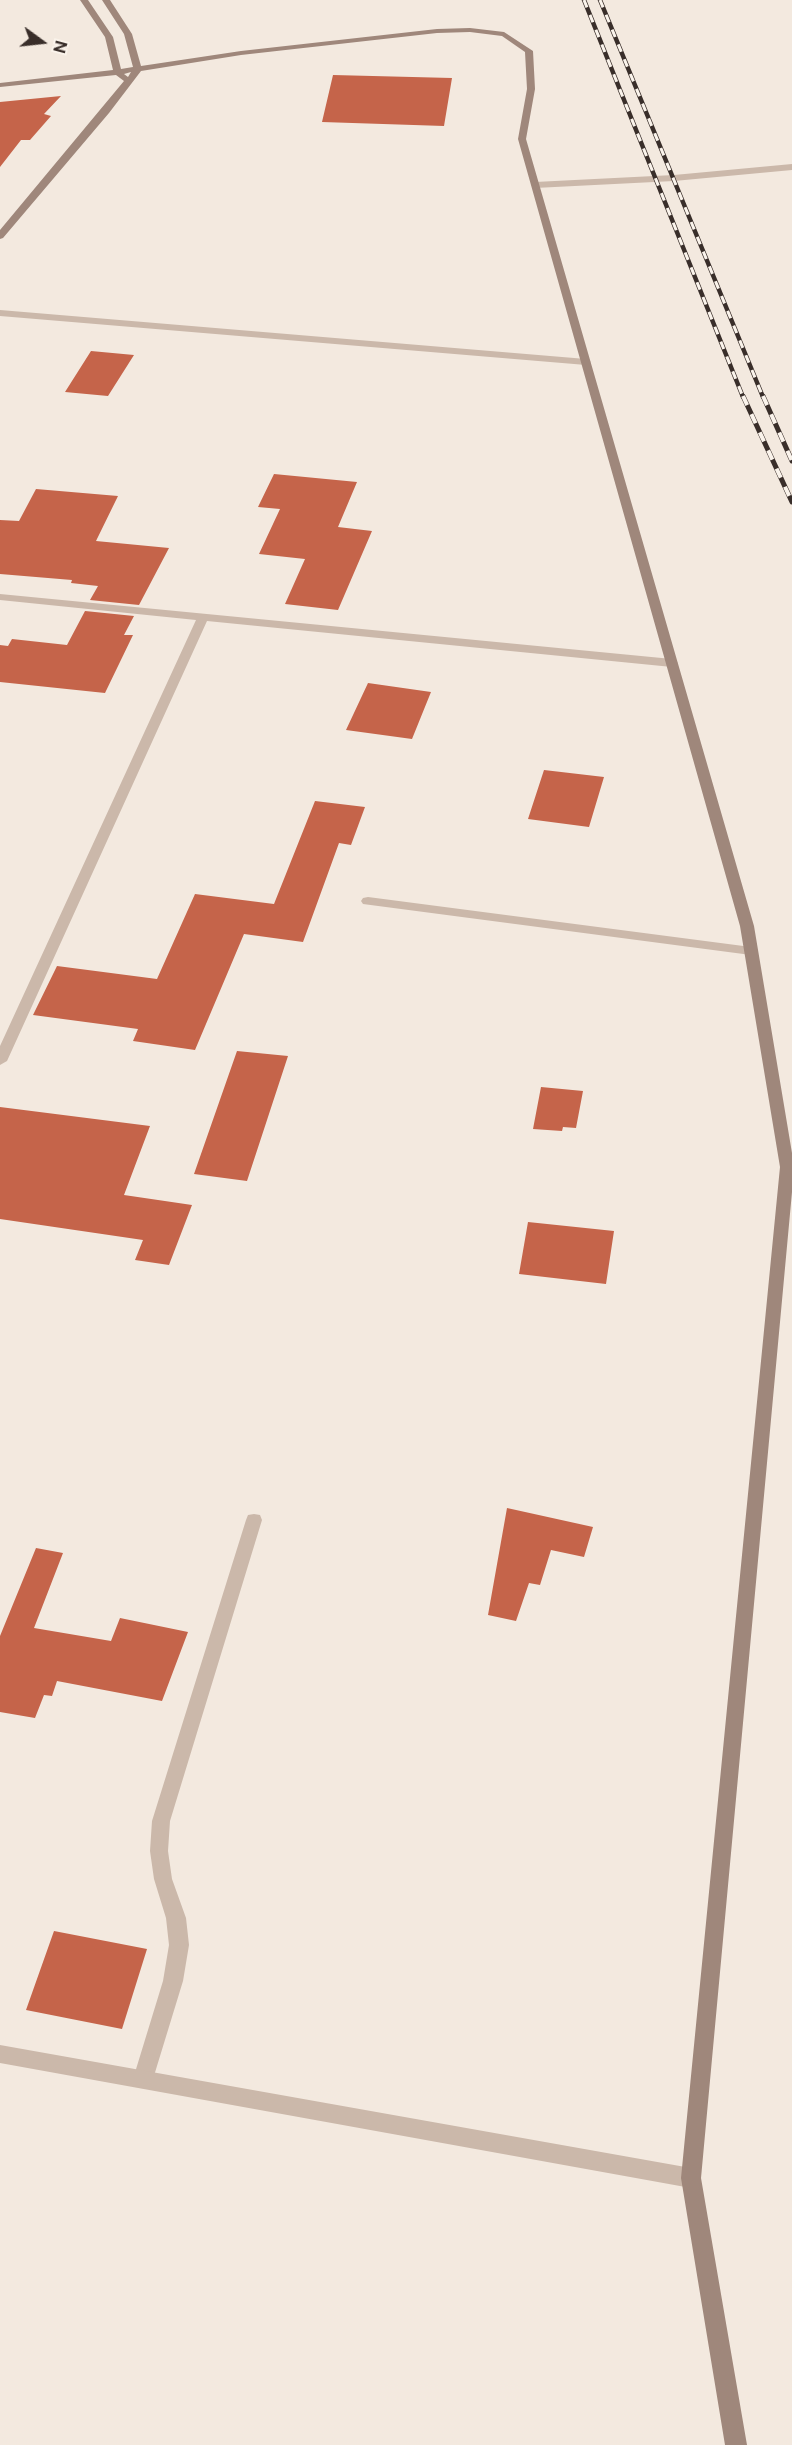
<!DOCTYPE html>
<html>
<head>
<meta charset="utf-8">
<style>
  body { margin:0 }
  #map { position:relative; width:792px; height:2445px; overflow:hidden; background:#f3e9df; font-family:"Public Sans",sans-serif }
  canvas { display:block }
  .north { position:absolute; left:12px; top:12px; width:60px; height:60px; -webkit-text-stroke:4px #faf3eb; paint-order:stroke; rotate:105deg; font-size:16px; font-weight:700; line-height:24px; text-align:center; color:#392e2a }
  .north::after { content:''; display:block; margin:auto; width:21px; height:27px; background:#392e2a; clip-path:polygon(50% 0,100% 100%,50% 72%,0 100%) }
</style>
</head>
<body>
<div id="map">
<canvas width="792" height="2445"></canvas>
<div class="north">N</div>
</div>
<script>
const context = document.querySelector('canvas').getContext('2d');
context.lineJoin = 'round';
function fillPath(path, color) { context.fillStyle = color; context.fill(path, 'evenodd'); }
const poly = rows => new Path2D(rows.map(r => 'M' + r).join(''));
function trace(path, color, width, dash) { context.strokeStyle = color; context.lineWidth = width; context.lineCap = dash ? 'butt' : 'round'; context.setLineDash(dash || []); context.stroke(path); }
fillPath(poly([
  [333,75,452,78,444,126,322,122],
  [61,96,44,114,51,116,30,140,21,140,0,167,0,102],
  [91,351,134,355,108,396,65,392],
  [274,474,357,482,338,527,372,531,338,610,285,604,305,559,259,554,280,509,258,507],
  [36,489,118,496,96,541,169,548,139,605,90,600,98,586,71,583,72,580,0,574,0,520,19,521],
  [85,611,134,616,124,635,133,635,105,693,0,682,0,645,8,646,12,639,67,645],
  [368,683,431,692,412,739,346,730],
  [544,770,604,777,589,827,528,819],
  [315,801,365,807,351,845,339,843,303,942,244,934,195,1050,133,1041,138,1029,33,1015,57,966,157,979,195,894,274,904],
  [237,1051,288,1056,247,1181,194,1174],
  [541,1087,583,1091,576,1128,563,1127,562,1131,533,1129],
  [0,1107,150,1126,124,1195,192,1205,169,1265,135,1260,143,1240,0,1219],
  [528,1222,614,1231,606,1284,519,1274],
  [507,1508,593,1527,584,1557,551,1550,540,1585,529,1583,516,1621,488,1615],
  [36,1548,63,1553,34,1628,111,1641,120,1618,188,1632,162,1701,57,1681,52,1696,44,1695,35,1718,0,1712,0,1636],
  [54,1931,147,1949,122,2029,26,2010]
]), '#c5644a');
fillPath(poly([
  [368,897,751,947,758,951,751,955,363,904,361,901,363,898,368,897],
  [254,1514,260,1515,262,1520,170,1821,168,1851,172,1879,186,1918,189,1945,183,1981,153,2079,150,2085,143,2088,136,2085,133,2079,163,1981,169,1945,166,1918,154,1879,150,1851,152,1821,246,1520,248,1515,254,1514]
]), '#cbb8aa');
fillPath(poly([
  [792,164,792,170,674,181,535,188,531,185,535,182,674,175,792,164],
  [0,310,586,359,591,362,586,365,0,316,0,310],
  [0,594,672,659,678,663,672,667,207,621,7,1061,0,1065,0,1046,196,620,0,600,0,594],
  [0,2045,691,2168,698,2171,701,2178,698,2185,691,2188,0,2063,0,2045]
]), '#cbb8aa');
fillPath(poly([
  [80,0,88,0,113,37,121,69,133,67,124,34,102,0,110,0,132,34,141,66,241,51,437,29,470,28,504,32,533,51,535,89,526,139,754,926,792,1153,792,1192,701,2178,747,2445,725,2445,681,2178,780,1167,740,926,518,139,527,89,525,52,502,36,470,32,437,33,241,55,141,71,109,113,3,238,0,239,0,230,124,81,116,75,0,87,0,83,113,70,105,37,80,0],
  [131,72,128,77,124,74,131,72]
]), '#9f877b');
const railFar1 = poly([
  [584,0,743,397],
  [600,0,763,397]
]);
const rail = poly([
  [743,396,792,502],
  [763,396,792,461]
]);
trace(railFar1, '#392e2a', 4.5);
trace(rail, '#392e2a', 5);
trace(railFar1, '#faf3eb', 3, [8]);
trace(rail, '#faf3eb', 4, [10]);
</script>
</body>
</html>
